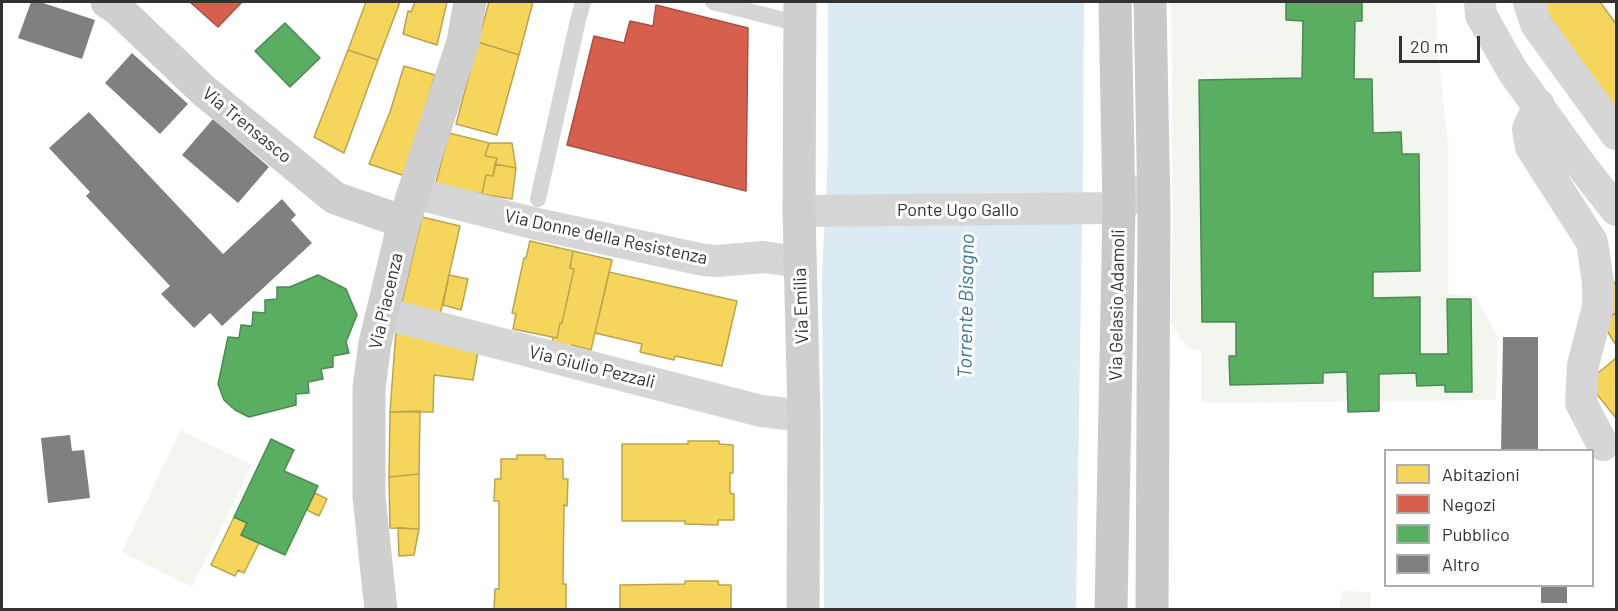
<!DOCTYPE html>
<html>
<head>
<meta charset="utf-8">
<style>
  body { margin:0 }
  #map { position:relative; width:1618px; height:611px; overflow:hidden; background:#fff; font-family:Barlow,sans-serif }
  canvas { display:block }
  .frame { position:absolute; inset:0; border:3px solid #323232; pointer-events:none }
  .legend { position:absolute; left:1384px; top:449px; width:210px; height:138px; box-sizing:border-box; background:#fff; border:2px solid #adadad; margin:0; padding:8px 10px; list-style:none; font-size:18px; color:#323232 }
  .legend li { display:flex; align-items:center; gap:12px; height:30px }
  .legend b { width:30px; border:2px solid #adadad }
  .scale { position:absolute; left:1399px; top:36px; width:81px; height:27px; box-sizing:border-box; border:3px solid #323232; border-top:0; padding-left:8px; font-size:18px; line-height:21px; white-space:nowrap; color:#323232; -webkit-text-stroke:4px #fff; paint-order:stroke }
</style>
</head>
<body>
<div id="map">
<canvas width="1618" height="611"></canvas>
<div class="frame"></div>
<ul class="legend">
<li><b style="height:16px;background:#f6d55c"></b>Abitazioni</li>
<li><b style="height:16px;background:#d6604d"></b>Negozi</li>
<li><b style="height:16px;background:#5aae61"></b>Pubblico</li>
<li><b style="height:16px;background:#808080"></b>Altro</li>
</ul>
<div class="scale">20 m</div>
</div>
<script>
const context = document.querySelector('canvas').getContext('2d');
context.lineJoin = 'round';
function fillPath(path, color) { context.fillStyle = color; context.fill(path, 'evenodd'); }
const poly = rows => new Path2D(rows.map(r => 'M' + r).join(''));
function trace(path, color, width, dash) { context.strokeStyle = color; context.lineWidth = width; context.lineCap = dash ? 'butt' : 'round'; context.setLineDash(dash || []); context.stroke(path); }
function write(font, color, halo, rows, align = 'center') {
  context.font = font + ' Barlow,sans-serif'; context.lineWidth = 6; context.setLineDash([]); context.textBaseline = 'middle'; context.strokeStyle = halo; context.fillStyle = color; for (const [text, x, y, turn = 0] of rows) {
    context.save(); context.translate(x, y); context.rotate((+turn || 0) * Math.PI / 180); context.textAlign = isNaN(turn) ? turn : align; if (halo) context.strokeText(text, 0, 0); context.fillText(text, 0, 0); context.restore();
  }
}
fillPath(poly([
  [1171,2,1436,2,1438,52,1448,147,1448,294,1475,296,1498,337,1496,400,1208,403,1201,400,1201,350,1190,348,1182,341,1171,324,1173,222],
  [181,430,252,465,192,587,122,552],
  [1341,591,1371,592,1370,609,1340,609]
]), '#f2f6ee');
fillPath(poly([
  [828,2,1084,2,1083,162,1076,609,824,610,822,276,828,155]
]), '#dcebf3');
const homes = poly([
  [366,2,400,2,378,60,348,50,366,2],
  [415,2,447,2,437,45,403,34,408,11,411,12,415,2],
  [489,2,533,2,519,55,478,42,489,2],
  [1540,2,1600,2,1616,24,1616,117,1540,2],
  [478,42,519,55,497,135,456,124,478,42],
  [348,50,378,60,344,153,314,137,348,50],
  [404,66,435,75,405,176,369,164,390,112,404,66],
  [449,133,489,143,485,156,497,158,493,176,486,175,482,194,435,186,449,133],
  [489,143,512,143,516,168,495,164,497,158,485,156,489,143],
  [495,164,516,168,512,199,482,194,486,175,493,176,495,164],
  [422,217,460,226,440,315,401,306,422,217],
  [530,241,573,251,570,268,574,269,562,323,560,323,557,338,513,329,516,314,512,313,524,258,526,258,530,241],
  [573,251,612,260,591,350,572,345,571,348,552,343,553,337,557,338,560,323,562,323,574,269,570,268,573,251],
  [609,272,737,301,722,366,675,356,674,360,640,352,642,344,595,333,609,272],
  [449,275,468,279,461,310,443,305,449,275],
  [1616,282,1616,313,1612,315,1607,286,1616,282],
  [1616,313,1616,345,1602,323,1616,313],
  [396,331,479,346,473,380,434,375,433,412,390,412,396,331],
  [1616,358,1616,418,1587,382,1616,358],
  [420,411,419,474,389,477,390,412,420,411],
  [688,441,719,441,719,444,733,445,733,473,730,473,730,493,734,494,734,520,718,520,718,525,685,524,685,521,622,521,622,444,688,444,688,441],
  [517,455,545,455,546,459,563,459,563,479,568,479,567,506,564,505,563,584,566,584,566,610,494,610,495,589,499,589,499,501,494,501,495,479,501,479,501,459,517,459,517,455],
  [419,474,419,529,390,528,389,477,419,474],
  [315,493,327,499,319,516,307,510,315,493],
  [234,517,247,523,241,535,259,543,244,573,238,570,235,576,211,565,234,517],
  [398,528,419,529,414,555,399,556,398,528],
  [685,581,718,581,719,585,731,585,731,610,620,610,620,585,685,584,685,581]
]);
fillPath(homes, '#f6d55c');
trace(homes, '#bba44f', 1.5);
const shops = poly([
  [190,2,242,2,218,27,190,2],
  [656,5,748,28,746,191,567,145,594,36,624,43,630,21,653,26,656,5]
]);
fillPath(shops, '#d6604d');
trace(shops, '#a55245', 1.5);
const public = poly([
  [1286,2,1362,2,1362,21,1355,21,1354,79,1372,79,1373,133,1401,132,1402,154,1419,154,1420,271,1373,272,1373,298,1420,297,1420,354,1448,354,1447,299,1471,299,1472,392,1445,392,1445,385,1417,386,1416,373,1379,374,1379,411,1348,412,1347,372,1323,373,1323,383,1230,385,1229,356,1236,356,1236,322,1202,322,1199,80,1302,78,1303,21,1286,20,1286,2],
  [285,23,320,58,290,87,255,51,285,23],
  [318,275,346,289,357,315,346,342,349,353,333,356,333,367,321,369,323,379,308,382,309,393,296,394,296,405,249,417,235,410,224,400,218,384,228,337,239,338,241,325,252,326,253,312,265,313,265,300,277,299,277,287,290,287,318,275],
  [271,439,294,450,284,471,318,486,285,555,241,535,247,523,234,517,271,439]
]);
fillPath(public, '#5aae61');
trace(public, '#4e8953', 1.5);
fillPath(poly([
  [31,2,40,2,95,20,82,59,18,38],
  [132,53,188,104,160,134,105,83],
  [89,112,223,254,282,199,296,215,291,220,312,243,222,326,210,313,194,328,161,294,170,286,86,196,90,192,49,148],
  [213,119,269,167,238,203,182,155],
  [1503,337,1538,337,1538,450,1501,450],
  [70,435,72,451,84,450,90,498,48,503,41,438],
  [1541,586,1567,586,1567,603,1541,603]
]), '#808080');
trace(poly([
  [713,2,800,24],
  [538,199,578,20,583,2]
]), '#d6d6d6', 16);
trace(poly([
  [1480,2,1481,15,1512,70,1580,164,1616,210],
  [1529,2,1536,24,1616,134],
  [1539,105,1528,129,1531,147,1592,242,1598,282,1598,307,1583,365,1581,403,1603,445],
  [414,193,537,224,704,260,717,261,763,257,800,262],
  [799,211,1119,208,1139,191],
  [382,313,761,411,804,416]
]), '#d6d6d6', 32);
trace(poly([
  [107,2,118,9,204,91,335,198,404,222],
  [800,2,799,211,804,416,803,610],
  [381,610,369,497,369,388,375,343,404,222,463,42,470,2]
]), '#cfcfcf', 33);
trace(poly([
  [1150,2,1154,210,1152,610],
  [1111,610,1119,208,1115,2]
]), '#c9c9c9', 33);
write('18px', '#323232', '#fff', [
  ["Via Trensasco",247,125,39],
  ["Ponte Ugo Gallo",958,210],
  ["Via Donne della Resistenza",606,237,12],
  ["Via Piacenza",386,301,-77],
  ["Via Gelasio Adamoli",1117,305,-89],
  ["Via Emilia",801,306,-92],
  ["Via Giulio Pezzali",592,367,14]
]);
write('italic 20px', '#3d7696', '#fff', [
  ["Torrente Bisagno",966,306,-89]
]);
</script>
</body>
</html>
